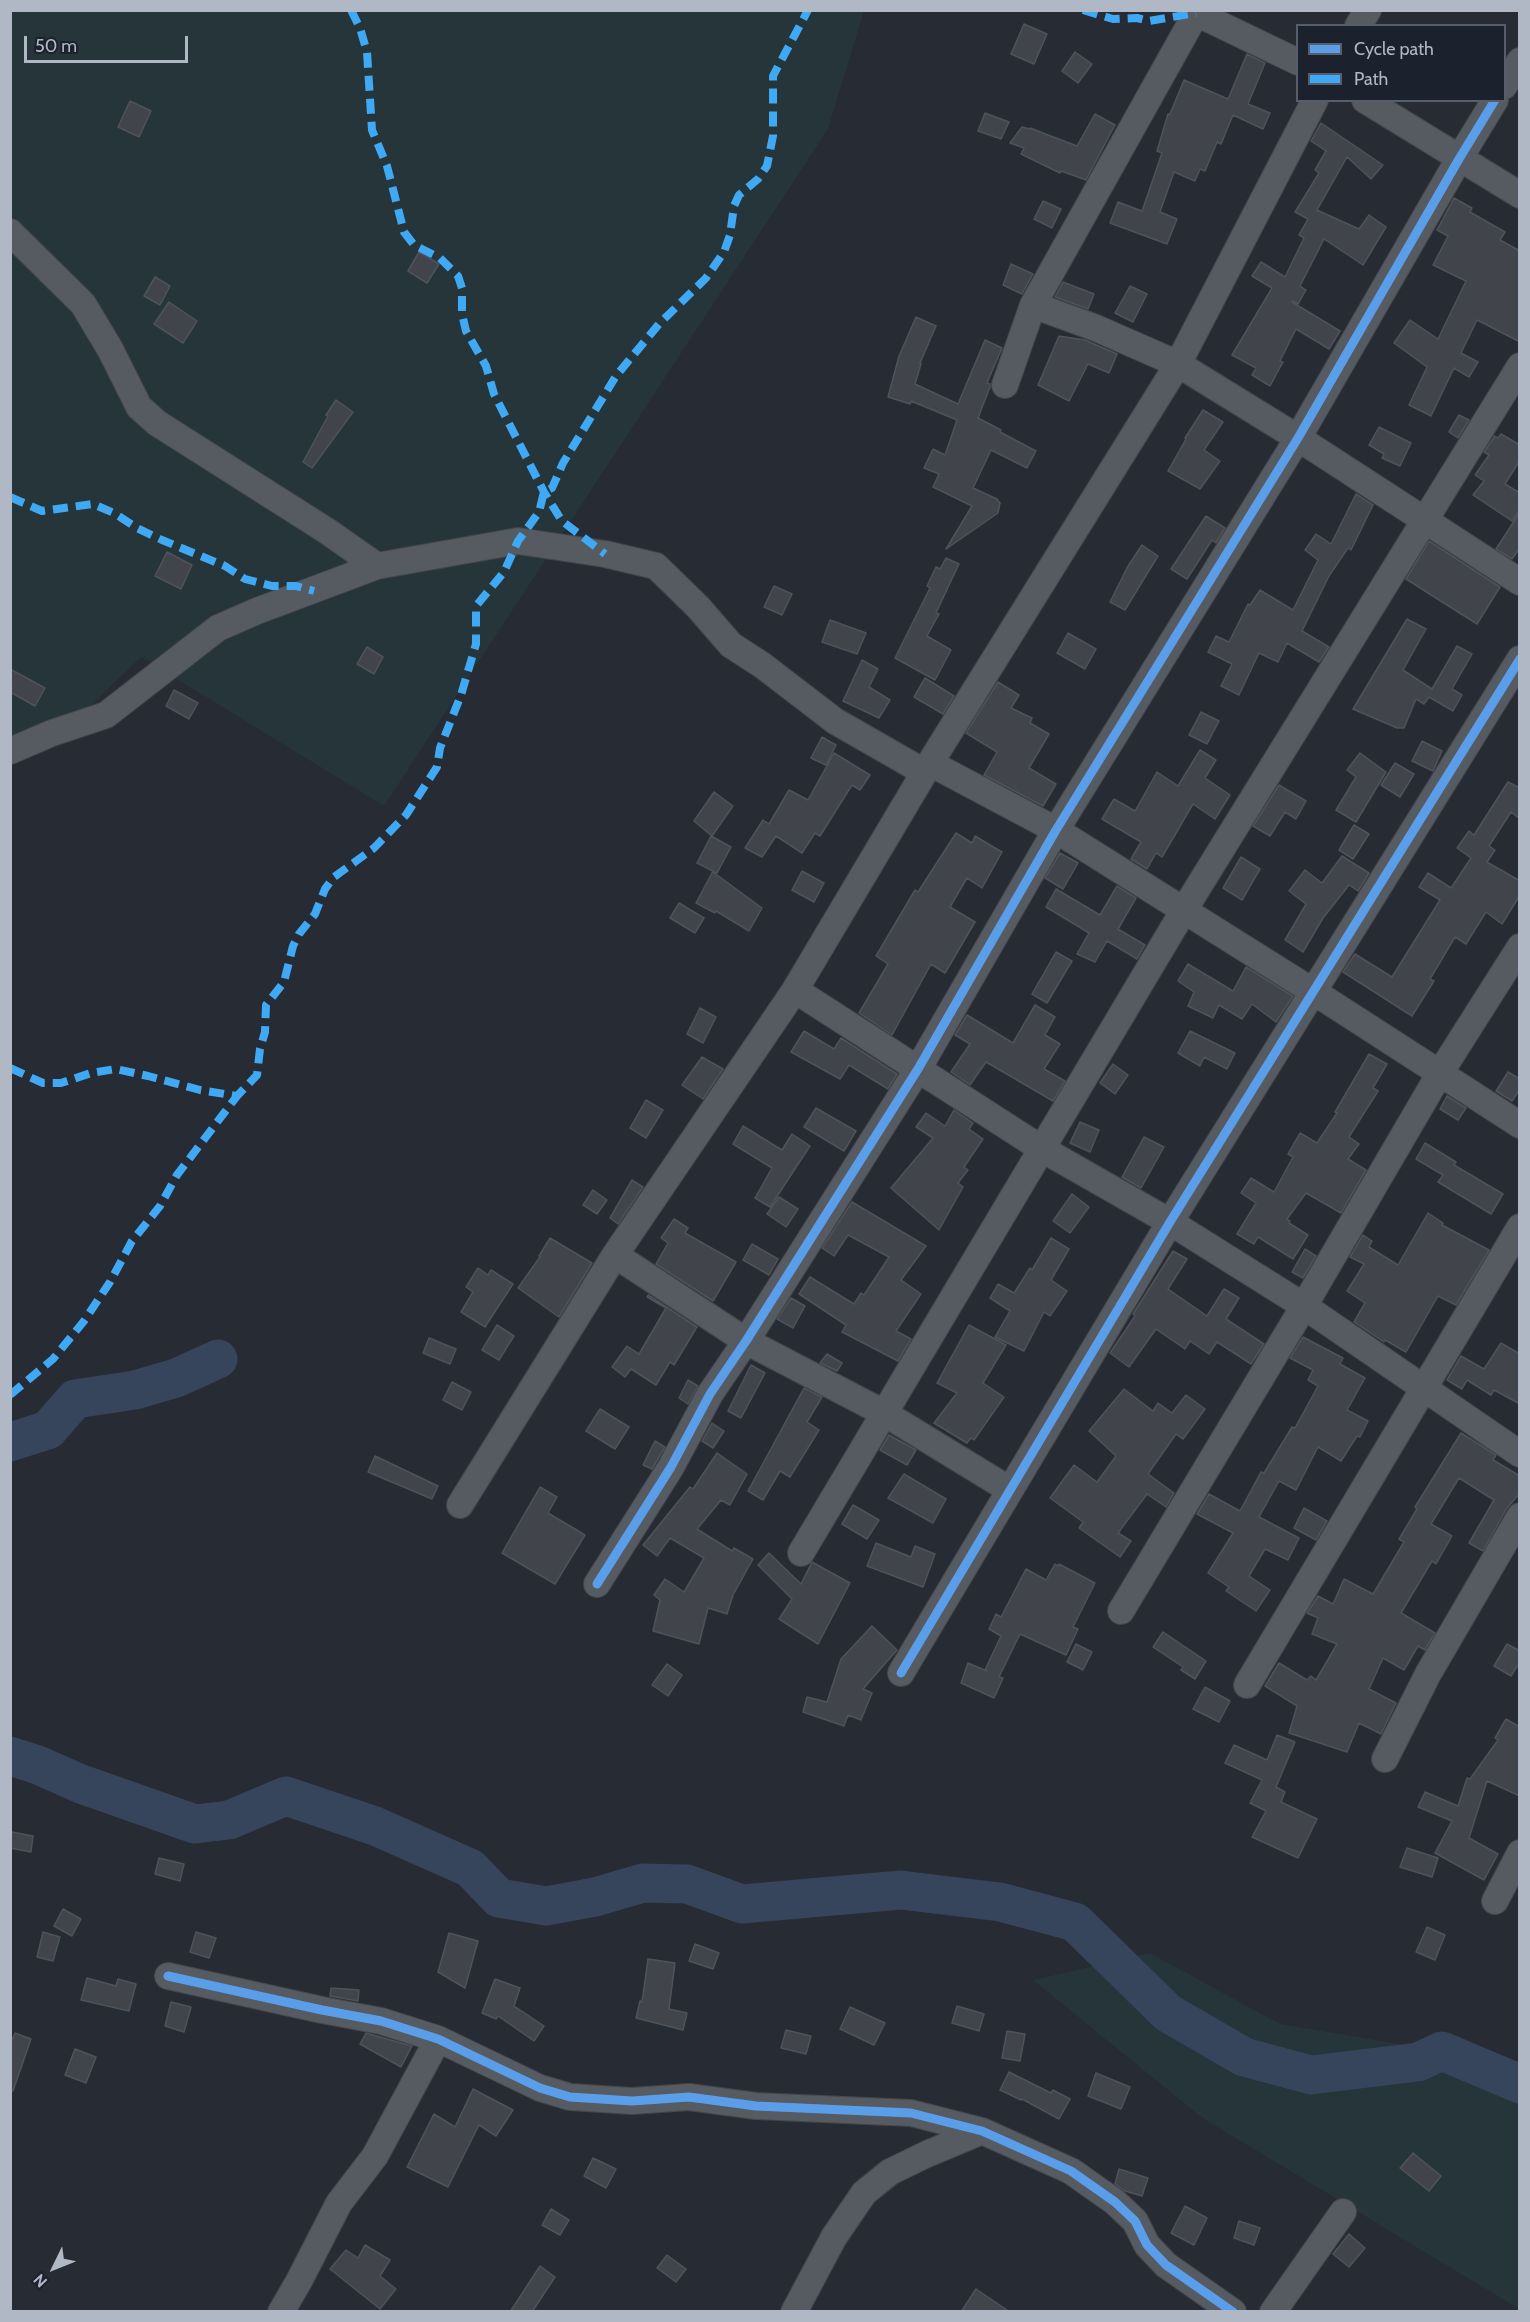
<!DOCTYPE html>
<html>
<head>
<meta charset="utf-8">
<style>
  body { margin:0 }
  #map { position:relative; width:1530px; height:2322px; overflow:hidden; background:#272b33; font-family:Cabin,sans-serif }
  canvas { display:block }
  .frame { position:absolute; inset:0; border:12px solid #b0b7c5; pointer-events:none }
  .legend { position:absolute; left:1296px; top:24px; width:210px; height:78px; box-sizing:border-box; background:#1b212d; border:2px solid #575d6a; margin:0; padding:8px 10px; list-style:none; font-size:18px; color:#b0b7c5 }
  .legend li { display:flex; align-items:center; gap:12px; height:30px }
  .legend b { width:30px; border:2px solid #575d6a }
  .north { position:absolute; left:24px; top:2238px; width:60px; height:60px; -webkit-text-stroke:4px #1b212d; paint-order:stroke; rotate:227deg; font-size:16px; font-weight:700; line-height:24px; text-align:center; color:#b0b7c5 }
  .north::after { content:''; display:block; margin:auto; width:21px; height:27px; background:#b0b7c5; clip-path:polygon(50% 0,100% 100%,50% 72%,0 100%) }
  .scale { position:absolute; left:24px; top:36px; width:164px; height:27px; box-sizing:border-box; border:3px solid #b0b7c5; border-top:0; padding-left:8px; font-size:18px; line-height:21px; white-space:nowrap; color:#b0b7c5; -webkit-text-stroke:4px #1b212d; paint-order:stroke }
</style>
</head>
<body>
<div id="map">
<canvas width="1530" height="2322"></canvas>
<div class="frame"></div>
<ul class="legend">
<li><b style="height:8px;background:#5a9eea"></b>Cycle path</li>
<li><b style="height:8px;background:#3fa9f5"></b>Path</li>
</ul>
<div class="north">N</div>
<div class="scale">50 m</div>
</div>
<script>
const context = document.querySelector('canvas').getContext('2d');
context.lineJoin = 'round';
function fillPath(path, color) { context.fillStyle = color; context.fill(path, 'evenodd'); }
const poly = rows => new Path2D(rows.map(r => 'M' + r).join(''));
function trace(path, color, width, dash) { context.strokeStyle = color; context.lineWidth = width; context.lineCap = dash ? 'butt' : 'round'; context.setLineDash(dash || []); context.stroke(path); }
fillPath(poly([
  [10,11,864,11,828,129,384,806,141,657,42,753,11,761],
  [1150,1953,1280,2024,1442,2051,1519,2084,1519,2309,1201,2117,1033,1980]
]), '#253539');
trace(poly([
  [10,1442,48,1430,75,1399,135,1390,176,1378,218,1359],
  [10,1756,38,1765,81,1784,195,1824,229,1820,286,1796,375,1826,470,1868,499,1898,546,1906,595,1897,643,1883,687,1884,742,1904,901,1890,1000,1902,1075,1922,1168,2013,1244,2057,1311,2075,1418,2062,1442,2051,1520,2084]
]), '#36445c', 39);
const building = poly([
  [1024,24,1047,34,1034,64,1011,54,1024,24],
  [1075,52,1092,64,1078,83,1062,71,1075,52],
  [1247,54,1265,63,1248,104,1270,113,1263,129,1233,115,1221,144,1217,142,1205,171,1200,169,1195,181,1174,172,1160,212,1177,219,1167,244,1110,223,1118,202,1142,211,1162,153,1157,151,1168,114,1170,114,1184,80,1228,99,1247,54],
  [130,101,151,111,139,137,118,127,130,101],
  [985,113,1009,122,1001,139,978,131,985,113],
  [1095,114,1115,125,1086,180,1061,171,1060,173,1021,154,1024,148,1010,143,1022,127,1030,129,1030,128,1077,146,1095,114],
  [1321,123,1383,165,1371,179,1347,157,1317,210,1359,229,1369,215,1386,227,1363,265,1324,239,1300,286,1306,290,1298,304,1293,301,1292,302,1340,331,1329,349,1296,329,1280,361,1283,362,1270,386,1252,375,1256,368,1232,355,1272,288,1252,276,1261,262,1285,277,1304,238,1299,235,1308,219,1295,212,1319,173,1315,170,1326,151,1311,141,1321,123],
  [1454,198,1472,208,1470,212,1505,232,1500,240,1520,251,1520,342,1477,320,1461,353,1478,362,1469,377,1454,368,1431,416,1409,405,1427,367,1394,343,1410,320,1438,339,1466,281,1433,265,1448,236,1437,230,1454,198],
  [1043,201,1061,209,1052,228,1034,219,1043,201],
  [419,252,439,264,427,283,408,271,419,252],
  [1011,264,1033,274,1022,294,1003,285,1011,264],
  [155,277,170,286,160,305,144,296,155,277],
  [1063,282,1094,294,1088,309,1055,297,1063,282],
  [1130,286,1147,294,1133,322,1115,313,1130,286],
  [169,302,197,321,183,343,154,324,169,302],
  [916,317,936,326,920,363,921,364,915,384,958,404,985,340,1002,348,987,383,990,384,990,387,978,418,1001,430,1000,432,1036,451,1027,468,991,450,973,488,997,499,1000,503,998,513,946,549,972,506,933,487,939,474,924,468,933,449,945,455,957,420,911,401,910,404,888,397,899,356,916,317],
  [1059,336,1085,340,1117,354,1109,373,1088,364,1069,401,1038,385,1059,336],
  [336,400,353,412,312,468,303,462,328,416,326,415,336,400],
  [1203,410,1223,422,1204,450,1220,461,1200,489,1168,471,1186,439,1185,438,1203,410],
  [1459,415,1469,420,1458,438,1449,432,1459,415],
  [1379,427,1411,443,1400,466,1382,458,1384,454,1369,445,1379,427],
  [1501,434,1520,445,1520,460,1505,484,1520,493,1520,509,1512,521,1473,495,1484,481,1475,475,1489,455,1484,452,1495,436,1498,438,1501,434],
  [1356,494,1373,505,1351,550,1348,548,1329,576,1302,631,1329,647,1319,662,1287,643,1278,662,1259,653,1239,695,1221,686,1232,664,1208,652,1216,636,1229,642,1248,604,1250,605,1260,590,1293,610,1318,560,1305,550,1316,534,1331,544,1356,494],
  [1520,512,1520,548,1512,559,1496,549,1520,512],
  [1206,516,1225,528,1216,543,1212,540,1187,579,1171,569,1206,516],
  [1429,541,1500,587,1477,624,1406,579,1429,541],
  [1142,545,1158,556,1125,610,1110,602,1128,566,1142,545],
  [167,552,192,565,181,589,155,576,167,552],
  [946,558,959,564,936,613,939,614,927,636,951,650,935,680,895,658,930,588,927,586,936,567,940,569,946,558],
  [774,586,792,594,782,615,764,607,774,586],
  [1407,619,1426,629,1403,670,1432,689,1457,646,1472,654,1452,689,1462,695,1453,711,1429,697,1424,704,1416,699,1404,728,1397,728,1353,709,1407,619],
  [830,620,866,633,857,654,822,642,830,620],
  [1068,633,1096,649,1085,669,1057,653,1068,633],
  [367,647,383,657,374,674,357,664,367,647],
  [862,660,878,669,869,687,890,700,879,718,843,701,862,660],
  [10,669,45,688,35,706,10,692,10,669],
  [925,678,954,696,943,714,914,697,925,678],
  [998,682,1019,695,1011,708,1032,718,1030,723,1049,734,1029,768,1056,784,1043,806,984,775,997,752,966,733,998,682],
  [174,690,198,703,189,719,166,706,174,690],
  [1201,712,1219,721,1207,744,1189,735,1201,712],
  [822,737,836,745,826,765,811,758,822,737],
  [1422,741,1442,751,1433,771,1412,761,1422,741],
  [1200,750,1216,760,1205,778,1230,795,1215,819,1193,804,1162,857,1156,853,1147,869,1131,859,1141,842,1102,819,1114,799,1135,811,1157,772,1178,786,1200,750],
  [834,753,870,775,860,790,852,785,820,836,815,833,802,853,776,836,762,857,745,848,763,820,769,824,789,790,808,800,834,753],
  [1360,753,1386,772,1356,822,1336,810,1356,777,1347,770,1360,753],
  [1395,763,1414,774,1400,797,1381,785,1395,763],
  [1508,782,1520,788,1520,819,1511,812,1489,846,1495,850,1487,862,1520,881,1520,895,1502,924,1486,912,1466,944,1455,937,1430,979,1434,981,1412,1016,1343,972,1355,954,1392,977,1440,900,1419,887,1428,873,1451,888,1471,858,1457,848,1469,831,1474,835,1508,782],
  [1279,785,1306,801,1296,819,1285,812,1270,836,1253,826,1279,785],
  [714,792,733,806,712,836,694,821,714,792],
  [1354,825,1369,834,1353,859,1339,850,1354,825],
  [956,833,972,843,975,836,1002,852,982,888,967,878,950,907,975,922,945,973,931,964,892,1035,859,1013,888,964,876,956,915,890,918,892,956,833],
  [711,836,731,847,717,873,713,872,762,908,749,931,716,911,715,913,696,903,713,871,697,863,711,836],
  [1060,853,1078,863,1063,889,1045,878,1060,853],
  [1342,856,1369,873,1358,891,1349,885,1323,918,1303,952,1285,940,1306,904,1289,891,1305,870,1322,883,1342,856],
  [1241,857,1260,869,1242,900,1223,888,1241,857],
  [802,871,824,883,814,902,792,890,802,871],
  [1117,886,1136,898,1118,929,1145,945,1137,959,1107,941,1095,962,1077,954,1089,933,1046,907,1056,889,1100,915,1117,886],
  [679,903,704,918,695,933,670,918,679,903],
  [1056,952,1072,961,1047,1003,1032,994,1056,952],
  [1188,964,1233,991,1246,967,1293,996,1276,1022,1252,1004,1242,1019,1219,1005,1213,1018,1188,1006,1194,992,1178,981,1188,964],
  [1035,1005,1055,1017,1045,1035,1060,1044,1044,1069,1065,1081,1053,1101,986,1062,970,1085,951,1072,970,1044,955,1035,967,1015,1013,1043,1035,1005],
  [700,1008,716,1017,703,1043,687,1034,700,1008],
  [804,1031,834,1049,841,1038,897,1074,888,1089,849,1065,840,1079,791,1052,804,1031],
  [1190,1031,1235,1053,1227,1069,1204,1057,1200,1066,1178,1053,1190,1031],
  [1369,1054,1387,1064,1373,1088,1378,1091,1349,1137,1359,1144,1348,1159,1366,1170,1341,1213,1306,1193,1287,1219,1290,1221,1289,1223,1308,1235,1293,1259,1258,1237,1254,1244,1237,1234,1256,1203,1241,1193,1251,1178,1274,1192,1293,1157,1288,1154,1300,1133,1317,1143,1337,1113,1335,1112,1369,1054],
  [702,1057,723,1069,703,1099,682,1085,702,1057],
  [1113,1064,1128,1075,1115,1094,1100,1083,1113,1064],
  [1508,1072,1520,1079,1520,1089,1512,1101,1496,1091,1508,1072],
  [1447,1096,1466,1108,1458,1120,1440,1109,1447,1096],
  [646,1100,663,1110,646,1138,630,1128,646,1100],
  [816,1108,856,1131,844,1151,804,1127,816,1108],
  [954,1110,973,1123,969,1129,983,1139,964,1167,968,1170,958,1183,963,1187,939,1230,891,1188,933,1138,916,1127,926,1113,945,1126,954,1110],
  [1080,1122,1099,1130,1090,1152,1070,1143,1080,1122],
  [743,1126,782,1150,792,1134,810,1146,770,1207,755,1198,772,1168,733,1144,743,1126],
  [1144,1137,1164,1147,1141,1188,1122,1177,1144,1137],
  [1425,1143,1456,1162,1454,1165,1503,1194,1491,1214,1438,1182,1443,1175,1416,1159,1425,1143],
  [632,1180,643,1187,618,1224,610,1218,632,1180],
  [593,1190,607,1200,597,1214,583,1205,593,1190],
  [1072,1194,1089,1207,1070,1233,1053,1221,1072,1194],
  [779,1197,798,1209,786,1227,767,1214,779,1197],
  [852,1202,926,1246,901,1280,921,1294,896,1331,911,1339,898,1361,842,1332,846,1325,799,1294,810,1277,854,1304,861,1293,864,1295,889,1257,848,1235,834,1256,822,1248,852,1202],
  [1428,1213,1443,1223,1442,1225,1489,1250,1456,1305,1438,1296,1406,1352,1385,1340,1384,1342,1354,1322,1365,1303,1347,1291,1364,1264,1350,1257,1363,1235,1372,1241,1369,1247,1398,1265,1428,1213],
  [674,1219,688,1228,685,1233,736,1262,713,1301,656,1264,668,1243,661,1238,674,1219],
  [550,1238,592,1263,559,1317,518,1288,540,1257,539,1256,550,1238],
  [1051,1238,1069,1249,1051,1280,1067,1291,1050,1316,1044,1312,1024,1351,995,1337,1010,1311,990,1298,998,1284,1014,1293,1030,1268,1032,1270,1051,1238],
  [752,1244,778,1259,769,1275,743,1260,752,1244],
  [1305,1249,1316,1256,1303,1278,1292,1272,1305,1249],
  [1173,1251,1187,1259,1168,1289,1207,1316,1224,1289,1239,1298,1226,1319,1264,1344,1251,1364,1217,1342,1209,1354,1190,1341,1185,1349,1156,1329,1129,1367,1110,1353,1135,1316,1133,1314,1173,1251],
  [478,1268,488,1275,491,1270,513,1284,485,1327,461,1312,473,1292,466,1287,478,1268],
  [648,1295,697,1327,674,1365,670,1362,656,1385,631,1369,625,1377,612,1367,627,1346,639,1354,666,1308,647,1297,648,1295],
  [791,1298,805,1306,793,1328,777,1319,791,1298],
  [497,1325,514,1336,499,1360,482,1350,497,1325],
  [969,1325,1006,1345,983,1383,1004,1397,974,1440,971,1438,967,1443,934,1423,957,1393,937,1383,969,1325],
  [1303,1337,1343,1358,1340,1364,1365,1378,1347,1410,1368,1421,1360,1437,1357,1436,1341,1461,1318,1447,1296,1490,1279,1481,1259,1517,1299,1538,1288,1560,1265,1549,1249,1576,1270,1590,1256,1611,1226,1591,1229,1587,1208,1573,1233,1533,1197,1514,1209,1494,1240,1511,1261,1472,1264,1473,1292,1427,1295,1428,1318,1386,1308,1380,1313,1370,1290,1358,1303,1337],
  [429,1338,456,1349,450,1364,423,1353,429,1338],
  [1501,1343,1520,1354,1520,1404,1494,1390,1491,1395,1467,1380,1462,1389,1447,1380,1461,1356,1484,1369,1501,1343],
  [827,1354,842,1363,837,1371,820,1363,827,1354],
  [751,1365,765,1373,741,1418,728,1411,751,1365],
  [688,1380,698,1386,688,1404,679,1398,688,1380],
  [452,1382,471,1392,462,1410,443,1400,452,1382],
  [804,1388,822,1397,807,1422,819,1430,790,1477,780,1471,763,1500,748,1491,804,1388],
  [1124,1389,1153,1411,1158,1403,1172,1413,1186,1395,1205,1409,1183,1439,1176,1434,1148,1474,1174,1493,1166,1507,1147,1494,1118,1533,1131,1541,1120,1557,1079,1528,1083,1522,1050,1498,1074,1465,1097,1482,1116,1456,1089,1431,1124,1389],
  [600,1409,629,1427,615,1449,586,1431,600,1409],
  [712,1423,724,1431,713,1448,702,1441,712,1423],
  [1461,1433,1496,1455,1493,1460,1520,1476,1520,1493,1507,1508,1483,1551,1469,1543,1494,1500,1459,1478,1431,1524,1452,1536,1436,1564,1432,1561,1401,1613,1435,1633,1425,1650,1418,1646,1404,1670,1383,1658,1369,1689,1396,1703,1381,1734,1359,1723,1347,1752,1289,1733,1297,1706,1265,1686,1279,1663,1307,1680,1311,1676,1316,1680,1337,1644,1312,1634,1318,1618,1307,1613,1318,1596,1333,1604,1344,1579,1373,1594,1404,1542,1399,1539,1417,1509,1415,1507,1461,1433],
  [889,1435,916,1450,907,1465,880,1450,889,1435],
  [655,1441,665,1447,652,1469,643,1465,655,1441],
  [717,1453,747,1474,730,1505,721,1500,697,1529,732,1551,734,1548,753,1559,733,1595,727,1614,708,1608,699,1644,653,1631,660,1600,654,1595,665,1579,684,1592,704,1558,670,1538,657,1556,643,1545,690,1487,693,1489,717,1453],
  [375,1456,438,1486,432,1499,368,1472,375,1456],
  [904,1474,946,1499,933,1523,888,1498,904,1474],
  [540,1487,557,1497,548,1513,585,1535,555,1584,502,1553,540,1487],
  [853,1505,879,1520,867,1539,842,1524,853,1505],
  [1304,1508,1327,1521,1316,1540,1294,1528,1304,1508],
  [876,1543,911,1557,915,1546,935,1554,923,1587,867,1566,876,1543],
  [769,1553,801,1584,812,1562,850,1583,818,1644,779,1619,792,1599,758,1565,769,1553],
  [1055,1564,1058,1566,1059,1564,1095,1583,1073,1627,1078,1629,1066,1655,1020,1634,999,1677,1003,1678,994,1698,961,1683,968,1663,987,1671,985,1670,1001,1636,989,1629,996,1614,1001,1617,1026,1569,1046,1580,1055,1564],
  [872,1626,897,1650,863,1689,872,1693,861,1720,848,1715,844,1726,803,1712,807,1697,827,1702,841,1659,872,1626],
  [1163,1632,1206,1661,1195,1679,1181,1670,1183,1667,1153,1647,1163,1632],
  [1076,1644,1092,1652,1083,1670,1067,1662,1076,1644],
  [1507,1644,1520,1651,1520,1662,1511,1676,1494,1666,1507,1644],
  [667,1664,682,1675,668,1696,652,1685,667,1664],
  [1205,1687,1230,1701,1219,1722,1193,1709,1205,1687],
  [1506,1719,1520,1727,1520,1796,1487,1781,1469,1838,1498,1854,1484,1880,1435,1853,1452,1821,1418,1807,1425,1792,1458,1806,1467,1778,1470,1779,1498,1740,1495,1738,1506,1719],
  [1277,1735,1295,1742,1276,1787,1285,1792,1281,1802,1317,1819,1298,1858,1252,1837,1266,1811,1250,1803,1262,1780,1225,1763,1234,1745,1267,1760,1277,1735],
  [12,1832,33,1836,31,1852,10,1848,12,1832],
  [1407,1848,1438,1858,1432,1877,1400,1867,1407,1848],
  [159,1858,184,1864,180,1881,155,1874,159,1858],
  [63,1909,81,1919,72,1936,54,1926,63,1909],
  [1427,1927,1445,1935,1435,1960,1416,1952,1427,1927],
  [43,1932,60,1937,53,1961,37,1957,43,1932],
  [196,1932,216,1938,209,1958,190,1952,196,1932],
  [449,1933,478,1941,465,1988,438,1972,449,1933],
  [695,1944,719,1953,713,1969,689,1961,695,1944],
  [648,1959,675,1963,669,2009,687,2013,683,2030,636,2018,640,2001,642,2002,648,1959],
  [87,1978,116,1986,118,1979,136,1984,129,2011,81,2000,87,1978],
  [495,1979,520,1988,514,2006,544,2026,534,2041,498,2016,496,2019,482,2013,495,1979],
  [331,1988,359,1990,358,2001,330,1996,331,1988],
  [171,2002,191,2007,184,2032,165,2026,171,2002],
  [957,2006,984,2014,979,2031,952,2023,957,2006],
  [850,2007,885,2023,874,2045,840,2029,850,2007],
  [786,2030,811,2036,806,2054,781,2048,786,2030],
  [1007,2031,1025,2034,1020,2061,1002,2058,1007,2031],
  [15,2033,31,2039,13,2091,10,2091,10,2044,15,2033],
  [366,2033,412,2046,401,2067,360,2044,366,2033],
  [75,2049,96,2057,86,2083,65,2075,75,2049],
  [1009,2072,1051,2093,1053,2090,1070,2099,1059,2119,1022,2099,1021,2100,1000,2090,1009,2072],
  [1096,2073,1130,2087,1121,2109,1088,2096,1096,2073],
  [473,2089,513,2110,496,2136,479,2125,448,2187,407,2167,434,2114,455,2127,473,2089],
  [1413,2153,1441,2176,1429,2191,1400,2168,1413,2153],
  [593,2158,616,2169,606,2188,584,2176,593,2158],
  [1119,2169,1148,2178,1142,2196,1125,2191,1115,2184,1119,2169],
  [1185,2206,1207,2218,1194,2245,1171,2233,1185,2206],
  [551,2209,569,2220,560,2235,542,2225,551,2209],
  [1239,2221,1260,2228,1254,2245,1234,2238,1239,2221],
  [1349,2234,1365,2248,1349,2267,1333,2254,1349,2234],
  [365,2245,390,2260,380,2276,396,2289,380,2309,330,2269,346,2250,358,2258,365,2245],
  [667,2255,686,2269,676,2282,657,2268,667,2255],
  [540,2266,555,2277,532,2312,510,2312,540,2266],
  [976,2289,1010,2312,961,2312,976,2289]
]);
fillPath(building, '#41454b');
trace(building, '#4e535b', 1.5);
const minor = poly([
  [1196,13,1298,62],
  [1358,26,1368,10],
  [1504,86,1520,61],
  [1365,100,1520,195],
  [10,232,83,304,110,349,139,407,157,423,327,531,377,566],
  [1033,305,1096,328,1178,364,1298,438,1520,582],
  [1005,385,1033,305,1198,10],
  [10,751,52,733,106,715,218,628,257,611,377,566,518,541,605,554,656,566,698,607,731,645,762,665,835,721,924,772],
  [930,763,1056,830,1314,992,1520,1125],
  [795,990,1042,1149,1170,1222,1304,1306,1520,1454],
  [615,1255,746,1341,884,1413,1010,1490],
  [460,1505,615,1255,795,990,930,763,1178,364,1315,100],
  [801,1553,1184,910,1520,366],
  [597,1584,671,1467,710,1394,746,1341,918,1069,1056,830,1298,438,1459,159,1495,100],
  [1121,1611,1304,1306,1440,1073,1520,947],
  [901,1673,1170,1222,1520,659],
  [1247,1685,1520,1227],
  [1385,1759,1428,1674,1520,1516],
  [1495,1901,1520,1853],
  [168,1976,322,2010,381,2021,438,2039,540,2088,570,2097,632,2101,689,2097,756,2106,911,2113,982,2131,1071,2171,1115,2202,1135,2221,1147,2245,1166,2265,1233,2312],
  [281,2312,299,2281,339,2203,375,2156,438,2039],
  [794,2312,834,2237,864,2193,890,2172,927,2154,982,2131],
  [1273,2312,1343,2212]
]);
trace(minor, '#43464c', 28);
trace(minor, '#565a61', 26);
trace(poly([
  [351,10,360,28,367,52,372,130,387,166,404,232,414,245,440,258,458,276,462,288,462,314,466,331,486,366,494,394,544,492,562,521,605,554],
  [1083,10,1113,19,1137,18,1149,21,1196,13],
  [10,497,42,511,93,504,114,513,137,528,162,540,225,566,245,579,272,586,296,586,314,591],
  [10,1068,43,1083,61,1083,91,1073,116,1069,148,1076,200,1090,237,1096,257,1075,260,1049,265,1032,266,1005,284,982,293,946,299,934,315,914,325,889,334,877,374,848,406,815,437,767,440,748,461,695,476,644,476,606,504,572,518,541,539,512,544,492,552,488,563,463,616,376,659,324,706,278,724,252,730,235,734,206,739,195,758,179,767,166,773,136,773,76,808,10],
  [10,1395,53,1359,84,1321,110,1282,132,1241,160,1206,177,1175,237,1096]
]), '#3fa9f5', 8, [15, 8]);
trace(poly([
  [597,1584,671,1467,710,1394,746,1341,918,1069,1056,830,1298,438,1459,159,1495,100],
  [901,1673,1170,1222,1520,659],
  [168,1976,322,2010,381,2021,438,2039,540,2088,570,2097,632,2101,689,2097,756,2106,911,2113,982,2131,1071,2171,1115,2202,1135,2221,1147,2245,1166,2265,1233,2312]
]), '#5a9eea', 9);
</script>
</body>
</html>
